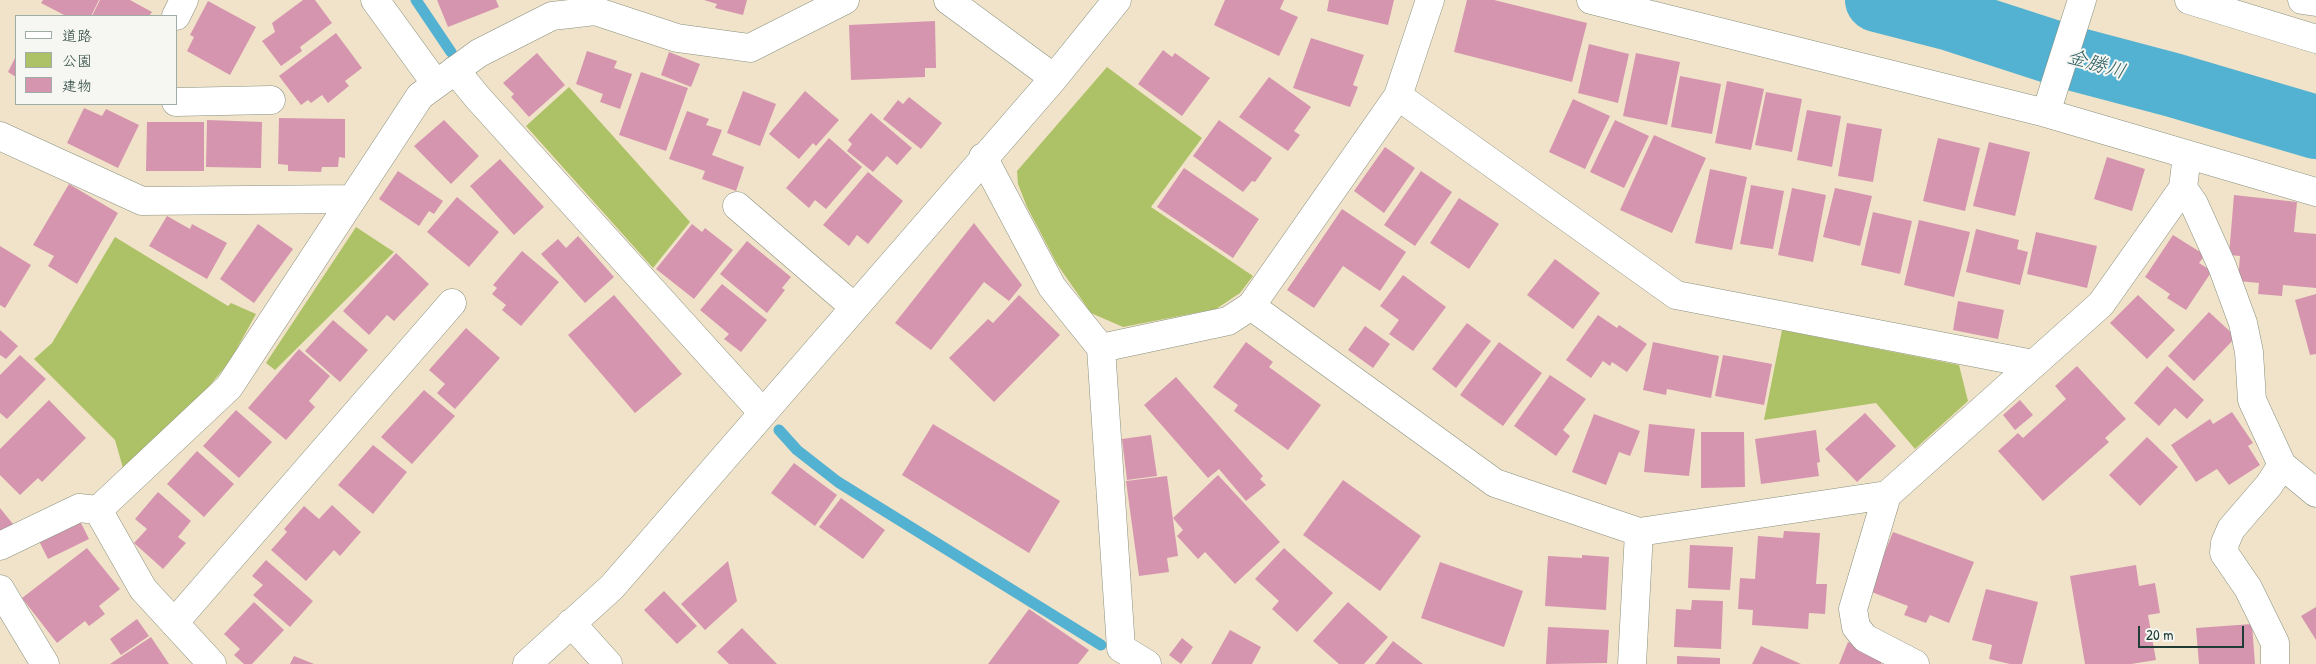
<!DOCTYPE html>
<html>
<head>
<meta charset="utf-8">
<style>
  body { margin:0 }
  #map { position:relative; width:2316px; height:664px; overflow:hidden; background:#f0e3c9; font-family:"Patrick Hand","Klee One",sans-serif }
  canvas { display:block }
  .legend { position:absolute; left:15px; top:15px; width:162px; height:90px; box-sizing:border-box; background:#f6f6f2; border:1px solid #a0aca6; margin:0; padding:6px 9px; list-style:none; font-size:15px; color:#1f3d34 }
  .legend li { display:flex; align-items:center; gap:10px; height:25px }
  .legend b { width:25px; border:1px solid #a0aca6 }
  .scale { position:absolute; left:2138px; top:626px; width:106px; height:22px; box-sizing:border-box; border:2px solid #1f3d34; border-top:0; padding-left:6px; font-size:15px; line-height:18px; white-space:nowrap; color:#1f3d34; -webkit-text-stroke:4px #f6f6f2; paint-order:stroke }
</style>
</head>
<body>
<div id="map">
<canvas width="2316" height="664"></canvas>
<ul class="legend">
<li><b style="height:6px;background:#fff"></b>道路</li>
<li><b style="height:14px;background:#adc266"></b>公園</li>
<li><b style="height:14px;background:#d695af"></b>建物</li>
</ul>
<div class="scale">20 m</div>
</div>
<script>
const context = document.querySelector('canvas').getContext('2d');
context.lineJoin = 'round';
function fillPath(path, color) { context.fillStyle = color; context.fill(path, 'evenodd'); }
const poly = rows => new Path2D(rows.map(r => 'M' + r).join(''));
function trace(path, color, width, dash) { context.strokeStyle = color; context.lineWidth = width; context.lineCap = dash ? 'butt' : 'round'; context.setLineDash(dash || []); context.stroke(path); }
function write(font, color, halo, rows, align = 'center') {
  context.font = font + ' "Patrick Hand","Klee One",sans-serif'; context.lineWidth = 4; context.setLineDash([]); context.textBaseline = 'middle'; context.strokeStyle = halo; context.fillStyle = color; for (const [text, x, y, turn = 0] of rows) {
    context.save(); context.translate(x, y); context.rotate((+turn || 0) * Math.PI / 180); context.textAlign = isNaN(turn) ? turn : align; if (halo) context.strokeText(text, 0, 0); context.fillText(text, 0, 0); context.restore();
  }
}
fillPath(poly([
  [1107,67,1202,138,1151,207,1253,276,1240,293,1216,309,1123,327,1091,313,1057,264,1027,207,1018,184,1017,171],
  [569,87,690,222,653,268,526,126],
  [356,227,394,252,275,370,266,363],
  [115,237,228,306,231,303,256,314,230,361,194,405,123,468,115,440,34,359,52,343],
  [1782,330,1959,365,1968,401,1915,449,1876,403,1764,420]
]), '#adc266');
trace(poly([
  [416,0,451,52],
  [779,430,797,450,838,482,1101,645]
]), '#53b1d1', 11);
trace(poly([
  [1877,0,1951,19,2071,58,2173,85,2316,127]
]), '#53b1d1', 64);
fillPath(poly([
  [43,0,99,0,91,16,66,16,41,3],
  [100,0,130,0,152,12,149,16,92,16],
  [303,0,315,0,332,23,300,47,302,51,281,66,262,41,275,32,272,23],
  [437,0,496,0,499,7,448,27],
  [704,0,747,0,743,15,715,8,717,4],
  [1225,0,1284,0,1280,9,1298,17,1279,56,1214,25],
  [1329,0,1394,0,1388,25,1327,11],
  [1467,0,1494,0,1587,23,1572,82,1454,52],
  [208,1,256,27,230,75,187,51,194,37,190,35],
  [935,21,936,68,925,68,925,77,851,80,849,25],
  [336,33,362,68,345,81,349,86,328,103,322,95,311,103,308,100,301,105,279,76],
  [1311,38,1364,55,1353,85,1358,87,1350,107,1293,88],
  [1589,44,1629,54,1618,103,1578,93],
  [1163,50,1172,57,1175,53,1210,78,1182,116,1138,84],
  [587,51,617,61,614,68,632,74,620,109,600,102,603,94,576,84],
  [669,52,700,64,691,87,661,75],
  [537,53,565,85,529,117,511,97,514,94,503,83],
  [1636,53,1680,62,1667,125,1623,116],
  [16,56,16,77,8,72],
  [641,72,688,88,666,151,619,135],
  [1680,76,1721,84,1712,134,1671,127],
  [1269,77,1311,107,1294,131,1300,135,1288,151,1239,117],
  [1727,81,1764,89,1751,150,1715,143],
  [743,91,776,104,760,146,727,133],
  [805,91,839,120,816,146,813,143,799,159,769,134],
  [1766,92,1802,99,1792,152,1755,145],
  [909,97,942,123,921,149,883,119,898,100,903,104],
  [1573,99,1610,116,1585,169,1549,152],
  [84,108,102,116,106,109,139,125,118,168,67,143],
  [1807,110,1841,116,1832,167,1797,160],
  [687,111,709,119,706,125,722,130,712,155,744,167,736,191,702,179,705,171,669,159],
  [871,113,912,148,897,165,887,156,873,172,847,151,852,144,848,140],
  [279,118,345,119,345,158,339,157,338,167,322,167,321,172,288,171,288,165,278,164],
  [207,120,262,122,261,168,206,167],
  [444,120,479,156,451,184,414,146],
  [1219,120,1272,158,1255,182,1252,181,1243,192,1193,156],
  [1615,120,1649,136,1624,188,1590,172],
  [147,122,204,122,204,171,146,171],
  [1847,123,1882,129,1873,182,1838,176],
  [1654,135,1706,158,1672,233,1620,210],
  [829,138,862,167,826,209,815,200,809,208,786,188],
  [1938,138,1980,148,1965,211,1923,201],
  [1989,142,2030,152,2015,216,1973,206],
  [1385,147,1415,168,1384,213,1354,191],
  [2107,157,2145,169,2132,211,2094,199],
  [500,159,544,207,514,235,470,186],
  [1184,168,1259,219,1233,258,1157,207],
  [1710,169,1747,177,1732,250,1695,243],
  [398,171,443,201,434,214,429,211,419,226,379,199],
  [1421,171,1452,192,1415,246,1384,225],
  [868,172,903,201,868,244,857,235,849,246,823,225],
  [69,184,118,213,77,284,48,266,54,256,33,245],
  [1751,185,1784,191,1773,249,1740,244],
  [1792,188,1826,195,1813,262,1778,255],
  [1835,188,1872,196,1860,246,1823,237],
  [2234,195,2297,202,2294,232,2316,234,2316,288,2283,285,2282,296,2258,294,2259,283,2238,281,2240,256,2229,255],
  [457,197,499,232,469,267,427,232],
  [1459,198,1499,224,1469,269,1430,243],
  [1342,209,1406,252,1380,291,1343,266,1314,308,1287,290],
  [1873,212,1912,221,1900,274,1861,265],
  [167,216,190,229,192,224,227,243,207,279,149,246],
  [1919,220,1970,232,1954,297,1904,285],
  [974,223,1022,285,1009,301,984,282,931,350,895,323],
  [258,224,293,249,254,303,220,279],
  [692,224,702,232,705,228,733,250,694,299,656,269],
  [1976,229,2019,240,2017,249,2028,252,2020,285,1966,272],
  [2036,232,2097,246,2087,288,2027,274],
  [2173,235,2205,255,2199,263,2212,271,2186,310,2167,298,2170,294,2145,277],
  [578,236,614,277,585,303,541,254,558,239,566,248],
  [747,241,791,277,782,288,785,290,767,313,720,274],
  [0,246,31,265,5,308,0,305],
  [522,251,559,282,521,326,502,310,506,305,492,294,497,288,493,285],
  [396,253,429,284,394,321,387,315,369,335,343,311],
  [1555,259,1600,293,1573,329,1527,295],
  [1403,275,1446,307,1413,351,1389,334,1399,320,1380,306],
  [722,284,767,320,741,352,724,339,729,334,700,310],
  [2316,294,2316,354,2310,355,2295,300],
  [614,295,682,374,635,413,568,335],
  [1019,295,1060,335,994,402,949,358,988,319,993,323],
  [2138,295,2175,330,2147,359,2110,323],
  [1958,301,2004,310,1998,339,1953,330],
  [2209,312,2236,337,2194,381,2168,356],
  [1598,315,1617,328,1619,325,1647,344,1627,372,1612,362,1610,366,1603,361,1591,378,1566,360],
  [333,320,368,350,340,382,305,351],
  [1467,323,1491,341,1456,388,1432,369],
  [1365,326,1390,344,1373,368,1348,350],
  [466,328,500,358,455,409,437,393,445,384,429,370],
  [0,330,18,346,6,359,0,355],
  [1246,342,1273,362,1269,367,1321,405,1288,450,1234,411,1238,405,1213,387],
  [1499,342,1542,373,1503,426,1460,395],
  [1653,342,1719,356,1711,398,1667,389,1666,395,1643,390],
  [299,349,330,376,309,401,315,407,286,440,248,408],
  [20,355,46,379,7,419,0,413,0,375],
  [1723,355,1772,364,1764,405,1715,396],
  [2077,366,2126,419,2105,438,2109,442,2043,501,1998,451,2018,433,2023,438,2066,399,2055,386],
  [2167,366,2204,400,2187,419,2175,408,2159,426,2134,403],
  [1550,375,1586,399,1563,430,1570,436,1556,456,1514,426],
  [1176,377,1263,476,1260,479,1266,485,1246,501,1219,469,1208,478,1144,405],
  [424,390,455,416,412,464,381,437],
  [49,400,86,438,42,482,38,478,20,495,0,475,0,449],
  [2020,400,2033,415,2015,430,2003,415],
  [236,410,272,442,239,478,203,446],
  [2232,412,2253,443,2248,446,2260,465,2229,485,2217,469,2196,482,2171,445,2210,419,2213,424],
  [1865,413,1896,446,1857,482,1825,449],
  [1594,414,1640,431,1630,456,1619,452,1606,485,1572,472],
  [933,424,1060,501,1029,553,902,475],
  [1649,424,1695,429,1689,476,1644,472],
  [1816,430,1820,462,1817,463,1819,476,1761,484,1755,439],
  [1701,432,1744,432,1745,487,1701,488],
  [1151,435,1157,476,1127,480,1122,439],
  [2147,437,2178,467,2140,506,2109,475],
  [373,445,407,472,373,514,338,485],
  [197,451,234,484,204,517,167,484],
  [794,463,837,495,815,526,771,493],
  [1218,475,1280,542,1235,584,1205,552,1198,559,1177,536,1183,530,1173,518],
  [1167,476,1178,556,1167,558,1169,572,1139,576,1126,481],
  [1343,480,1421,536,1380,591,1303,535],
  [158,492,191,521,178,537,186,543,163,569,134,543,147,529,135,519],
  [841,498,885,530,863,559,819,527],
  [332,505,361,532,340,556,334,550,306,581,271,550,287,532,284,529,304,506,319,519],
  [0,508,13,524,0,535],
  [76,513,89,539,48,559,35,533],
  [1784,531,1820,533,1816,584,1827,584,1825,614,1809,613,1808,629,1752,625,1753,610,1738,609,1740,578,1755,579,1758,536,1783,538],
  [1893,532,1974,562,1949,623,1930,615,1926,623,1904,615,1908,606,1869,591],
  [1690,545,1733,547,1730,590,1688,588],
  [87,548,120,589,99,606,105,614,89,626,85,621,57,643,22,598],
  [1284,548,1333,593,1297,632,1272,609,1279,601,1255,579],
  [1582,555,1609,557,1606,610,1545,606,1548,556,1582,558],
  [266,560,313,601,290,627,253,595,263,585,252,576],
  [728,561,737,601,705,630,681,604],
  [1440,562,1523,591,1504,647,1421,618],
  [2136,565,2139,586,2155,583,2160,613,2148,615,2156,660,2131,664,2085,664,2070,576],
  [1986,589,2038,602,2022,664,2010,664,1989,659,1992,645,1972,640],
  [664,591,697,626,677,644,644,610],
  [1692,600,1723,601,1721,649,1674,647,1676,609,1691,610],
  [254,602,284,630,252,664,244,664,234,655,240,649,224,634],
  [1348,602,1388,637,1364,664,1339,664,1313,641],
  [2316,607,2316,640,2301,616],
  [1029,609,1089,650,1078,664,988,664],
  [137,619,149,636,121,655,110,639],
  [2252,624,2255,664,2199,664,2196,628],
  [1548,627,1609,630,1607,663,1546,664],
  [742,628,777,664,729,664,717,652],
  [1230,630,1261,647,1252,664,1211,664],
  [151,637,169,664,110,664],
  [1182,638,1193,647,1181,664,1169,655],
  [1393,641,1423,664,1375,664],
  [1848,642,1884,658,1881,664,1839,664],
  [1761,646,1801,664,1752,664],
  [294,656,314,664,290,664],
  [1677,656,1720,658,1720,664,1677,664]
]), '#d695af');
const minor = poly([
  [375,0,436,84],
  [948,0,1054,78],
  [1591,0,2046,113,2316,192],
  [2302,0,2316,2],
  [176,16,184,0],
  [455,70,478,98,763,413],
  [1398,96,1676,295,2033,364],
  [176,102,271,100],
  [2046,113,2082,0],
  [0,136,142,201,351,199],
  [983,157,1052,287,1101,348,1121,648,1147,664],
  [2183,188,2194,204,2222,266,2243,323,2249,352,2252,400,2282,465,2316,493],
  [737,206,854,307],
  [1251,306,1495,483,1639,532,1887,495,2101,304,2183,188,2187,155],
  [1101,348,1228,321,1251,306,1398,96,1430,0],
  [1887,495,1853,609,1856,627,1865,638,1915,664],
  [0,546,79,508,98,510],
  [0,589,45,664],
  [174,623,452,303],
  [571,623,608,664],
  [212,664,143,589,98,510,229,387,420,96,479,53,552,16,595,11,677,38,750,48,845,0],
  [527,664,612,587,1054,78,1117,0],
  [1632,664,1639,532],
  [2275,664,2275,643,2248,588,2224,553,2225,543,2231,529,2269,485,2282,465]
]);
const major = poly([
  [2189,0,2316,39]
]);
trace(minor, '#88907e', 29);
trace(major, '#88907e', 29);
trace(minor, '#fff', 28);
trace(major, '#fff', 28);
write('italic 20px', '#2f6063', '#f6f6f2', [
  ["金勝川",2096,65,16]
]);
</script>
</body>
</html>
